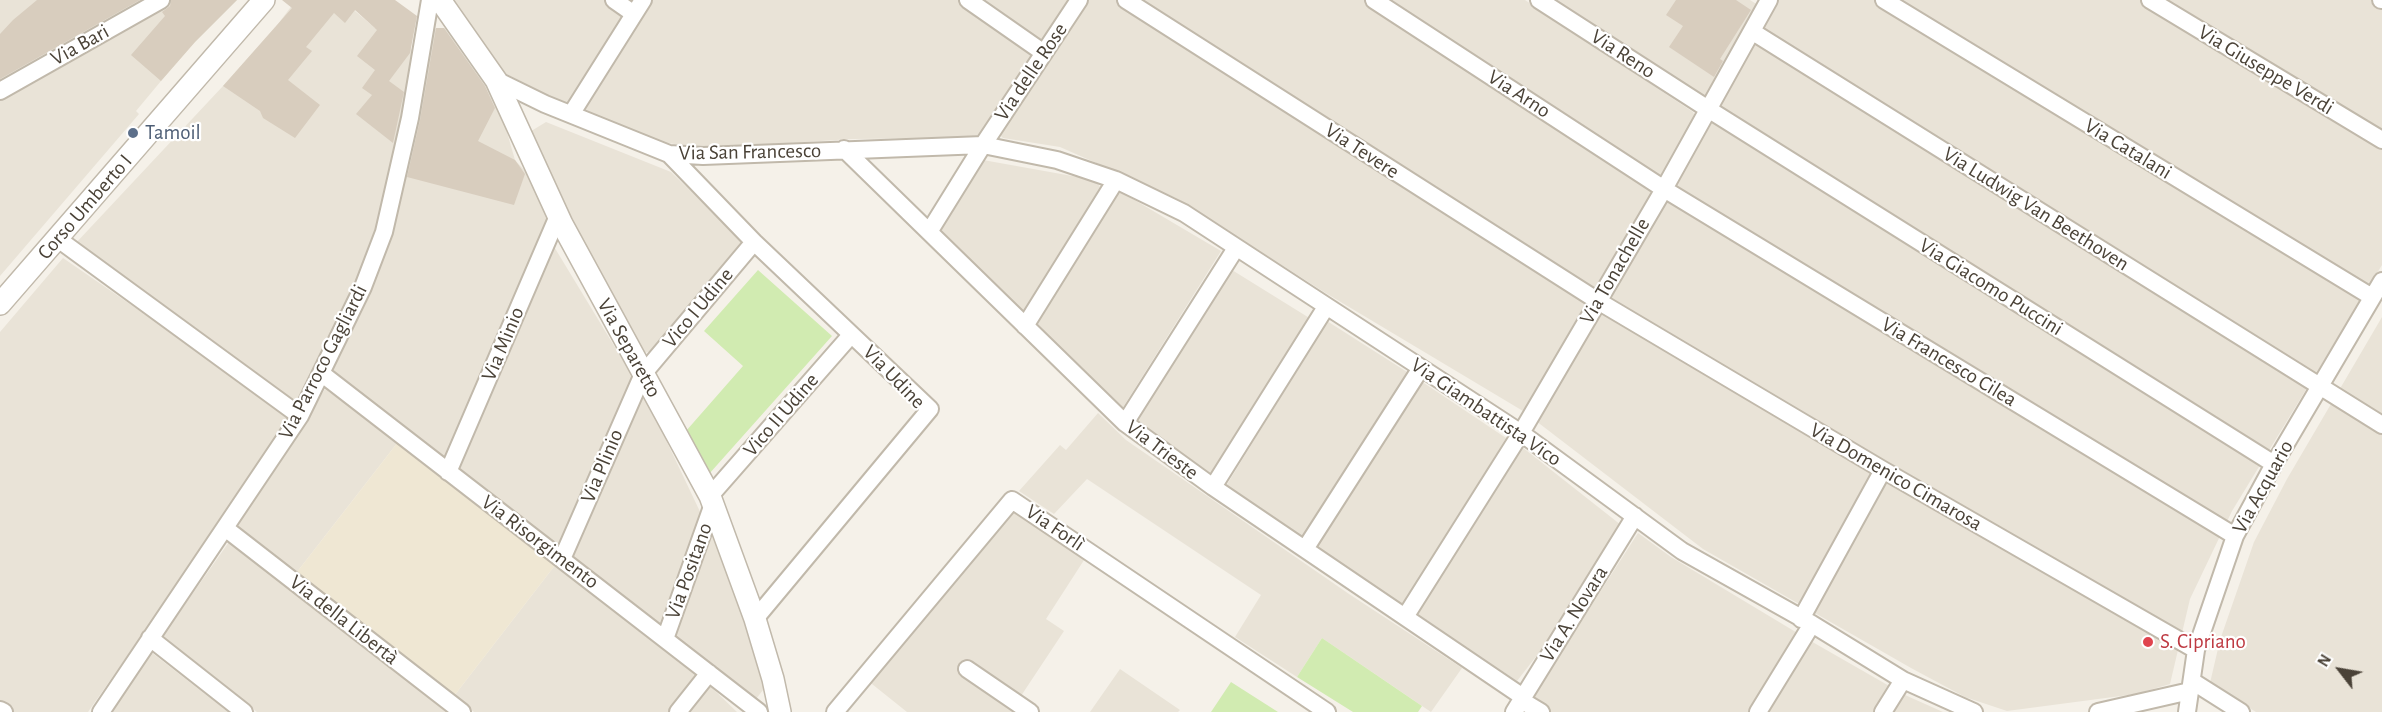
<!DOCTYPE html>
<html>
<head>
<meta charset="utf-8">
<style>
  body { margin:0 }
  #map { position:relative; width:2382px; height:712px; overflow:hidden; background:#f5f1e9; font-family:"Alegreya Sans",sans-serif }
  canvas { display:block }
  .north { position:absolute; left:2310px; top:640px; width:60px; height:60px; -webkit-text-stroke:4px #fff; paint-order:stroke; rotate:301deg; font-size:16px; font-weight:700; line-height:24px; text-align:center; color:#4a4237 }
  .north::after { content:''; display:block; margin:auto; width:21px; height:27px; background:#4a4237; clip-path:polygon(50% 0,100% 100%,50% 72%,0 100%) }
</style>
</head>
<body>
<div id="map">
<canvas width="2382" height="712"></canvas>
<div class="north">N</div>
</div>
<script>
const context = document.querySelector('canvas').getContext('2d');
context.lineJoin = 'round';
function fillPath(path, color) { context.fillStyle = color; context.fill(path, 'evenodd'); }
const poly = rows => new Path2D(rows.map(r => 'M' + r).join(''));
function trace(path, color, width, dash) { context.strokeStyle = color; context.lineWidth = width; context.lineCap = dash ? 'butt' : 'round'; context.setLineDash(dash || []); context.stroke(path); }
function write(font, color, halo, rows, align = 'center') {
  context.font = font + ' "Alegreya Sans",sans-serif'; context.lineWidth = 4.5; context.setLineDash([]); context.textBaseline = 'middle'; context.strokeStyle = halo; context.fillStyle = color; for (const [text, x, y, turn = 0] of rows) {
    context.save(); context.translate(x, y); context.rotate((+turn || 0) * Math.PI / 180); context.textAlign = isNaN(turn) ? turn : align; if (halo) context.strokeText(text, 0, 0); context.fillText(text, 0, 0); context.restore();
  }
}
fillPath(poly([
  [0,0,147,0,0,82],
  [171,0,237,0,195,42,161,81,136,111,139,114,0,276,0,98],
  [296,0,358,7,355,11,375,28,381,24,412,50,396,146,381,216,348,302,328,344,295,404,75,244,223,86,278,24],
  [450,0,1070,0,983,135,952,138,852,139,710,148,658,142,557,100,494,68],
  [1085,0,1525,0,1693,112,1696,118,1679,148,1588,299,1524,411,1545,410,1711,124,1776,0,2382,0,2382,265,2232,511,2190,599,2170,684,2136,694,2007,711,1965,697,1911,668,1703,549,1523,411,1324,292,1178,199,1060,147,1003,138,998,133],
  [1553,0,1750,0,1758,5,1704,101],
  [449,28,498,101,515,160,526,172,552,217,445,461,329,370,363,302,393,232,406,176,430,29],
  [546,122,671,172,744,243,649,352,643,353,584,250,528,133],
  [983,160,1089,179,1097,183,1101,188,1102,190,1023,315,978,272,938,229],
  [1121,192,1221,251,1122,409,1035,326,1115,196],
  [553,245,633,377,559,550,458,471,457,468],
  [63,258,294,417,88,712,0,712,0,332],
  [1232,270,1311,319,1211,476,1136,423],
  [2382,317,2382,712,2256,712,2210,683,2220,640,2254,542,2287,479],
  [1327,321,1407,372,1302,539,1226,486],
  [1421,381,1506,438,1404,606,1400,605,1313,546],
  [325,389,398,442,297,572,236,526],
  [640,397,645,397,648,402,703,518,665,628,571,558],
  [1098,413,1126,440,1349,594,1462,668,1431,712,1322,638,1297,677,1235,637,1261,595,1087,479,1054,514,1019,491,1060,445,1066,450],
  [1522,447,1621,525,1548,641,1517,681,1418,614],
  [1012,510,1086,557,1046,619,1064,631,1013,708,1018,712,907,712,867,680],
  [719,530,770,681,756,699,674,637,711,532],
  [1638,533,1671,557,1809,640,1905,695,1943,712,1523,712],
  [229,542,449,712,257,712,162,637],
  [556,564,700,677,672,712,474,712,454,696],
  [151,652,228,712,111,712],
  [1120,669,1180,710,1178,712,1090,712],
  [708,684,737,712,685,712]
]), '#e9e3d7');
fillPath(poly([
  [398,442,556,564,454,696,297,572]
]), '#efe7d3');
fillPath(poly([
  [758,270,832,336,709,474,686,431,743,366,704,331],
  [1322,638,1422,706,1418,712,1353,712,1297,677],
  [1231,682,1278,712,1211,712]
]), '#d1ebb1');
fillPath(poly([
  [37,0,140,0,0,79,0,34,13,20],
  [171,0,237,0,195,42,161,81,131,55,165,16,162,12,170,6],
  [282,0,395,0,417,16,410,53,389,81,404,92,393,143,356,114,372,95,362,88,375,70,357,56,377,30,355,10,345,23,334,13,306,47,312,51,288,80,320,105,295,138,263,118,260,111,223,86,292,8],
  [1676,0,1736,0,1751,10,1720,59,1723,61,1714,77,1669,47,1683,26,1666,15],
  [436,28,444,28,485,86,495,108,478,141,515,160,525,174,514,205,407,177,420,120]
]), '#d8cdbe');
const minor = poly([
  [614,0,634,14],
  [968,0,1044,53],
  [1126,0,1598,301,1883,470,2196,650],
  [1374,0,1664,189,2235,536],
  [1539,0,1708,109,2274,464],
  [1884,0,2372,297],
  [2150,0,2382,140],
  [2381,0,2382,0],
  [1753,32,2382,425],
  [496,80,545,104,669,154,703,156,983,145,1057,160,1116,180,1184,213,1521,433,1682,551,1812,624,1903,680,1974,712],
  [0,91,161,0],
  [575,108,643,0],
  [844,149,1125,423,1213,487,1523,697],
  [669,154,754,242,930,409,755,619],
  [929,232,983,145,1079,0],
  [58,239,300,416],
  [1025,326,1116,180],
  [321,373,759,712],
  [1125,423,1236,248],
  [448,472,558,216],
  [1213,487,1326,307],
  [710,496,851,335],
  [225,528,462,712],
  [1305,549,1421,368],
  [562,559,643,374,754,242],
  [1405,617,1521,433,1664,189,1769,0],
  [1801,619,1883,470],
  [150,638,244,712],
  [665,639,713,504],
  [967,669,1030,712],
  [2192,681,2241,712],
  [1521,700,1541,712],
  [0,710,4,712],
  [101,712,300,416,363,287,384,232,410,118,430,0],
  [678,712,709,673],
  [835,712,1012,500,1327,712],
  [1514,712,1635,516],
  [1758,712,1812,624],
  [1883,712,1903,680],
  [2098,712,2190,691],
  [2187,712,2196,650,2235,536,2274,464,2382,281]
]);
const tertiary = poly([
  [440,0,496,80,562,224,710,496,755,619,773,679,780,712],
  [0,304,264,0]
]);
trace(minor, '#c1b9ab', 20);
trace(tertiary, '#c1b9ab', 24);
trace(minor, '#fff', 16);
trace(tertiary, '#fff', 21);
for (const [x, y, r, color] of [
  [133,133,6,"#5c6f8a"],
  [2148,642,6,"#e0444e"]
]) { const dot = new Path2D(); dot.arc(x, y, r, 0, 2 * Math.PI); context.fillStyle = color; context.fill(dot); trace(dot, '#fff', 2); }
write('21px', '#4a4237', '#fff', [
  ["Via Bari",80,45,-29],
  ["Via Reno",1623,54,33],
  ["Via Giuseppe Verdi",2266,70,31],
  ["Via delle Rose",1031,72,-56],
  ["Via Arno",1519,94,33],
  ["Via Catalani",2128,149,31],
  ["Via Tevere",1362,151,33],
  ["Via San Francesco",750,152,-1],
  ["Corso Umberto I",85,207,-49],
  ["Via Ludwig Van Beethoven",2036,209,32],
  ["Via Tonachelle",1615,271,-60],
  ["Via Giacomo Puccini",1991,287,32],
  ["Vico I Udine",698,308,-50],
  ["Via Minio",503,344,-67],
  ["Via Separetto",629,348,61],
  ["Via Parroco Gagliardi",323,362,-63],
  ["Via Francesco Cilea",1949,362,31],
  ["Via Udine",894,377,46],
  ["Via Giambattista Vico",1486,412,34],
  ["Vico II Udine",781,415,-49],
  ["Via Trieste",1162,450,37],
  ["Via Plinio",602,466,-67],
  ["Via Domenico Cimarosa",1896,477,30],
  ["Via Acquario",2263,487,-61],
  ["Via Forlì",1055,528,34],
  ["Via Risorgimento",540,542,37],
  ["Via Positano",689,571,-70],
  ["Via A. Novara",1574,614,-58],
  ["Via della Libertà",344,620,38]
]);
write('21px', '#4e5e75', '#fff', [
  ["Tamoil",145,133]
], 'left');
write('21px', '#be3a42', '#fff', [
  ["S. Cipriano",2160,642]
], 'left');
</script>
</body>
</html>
